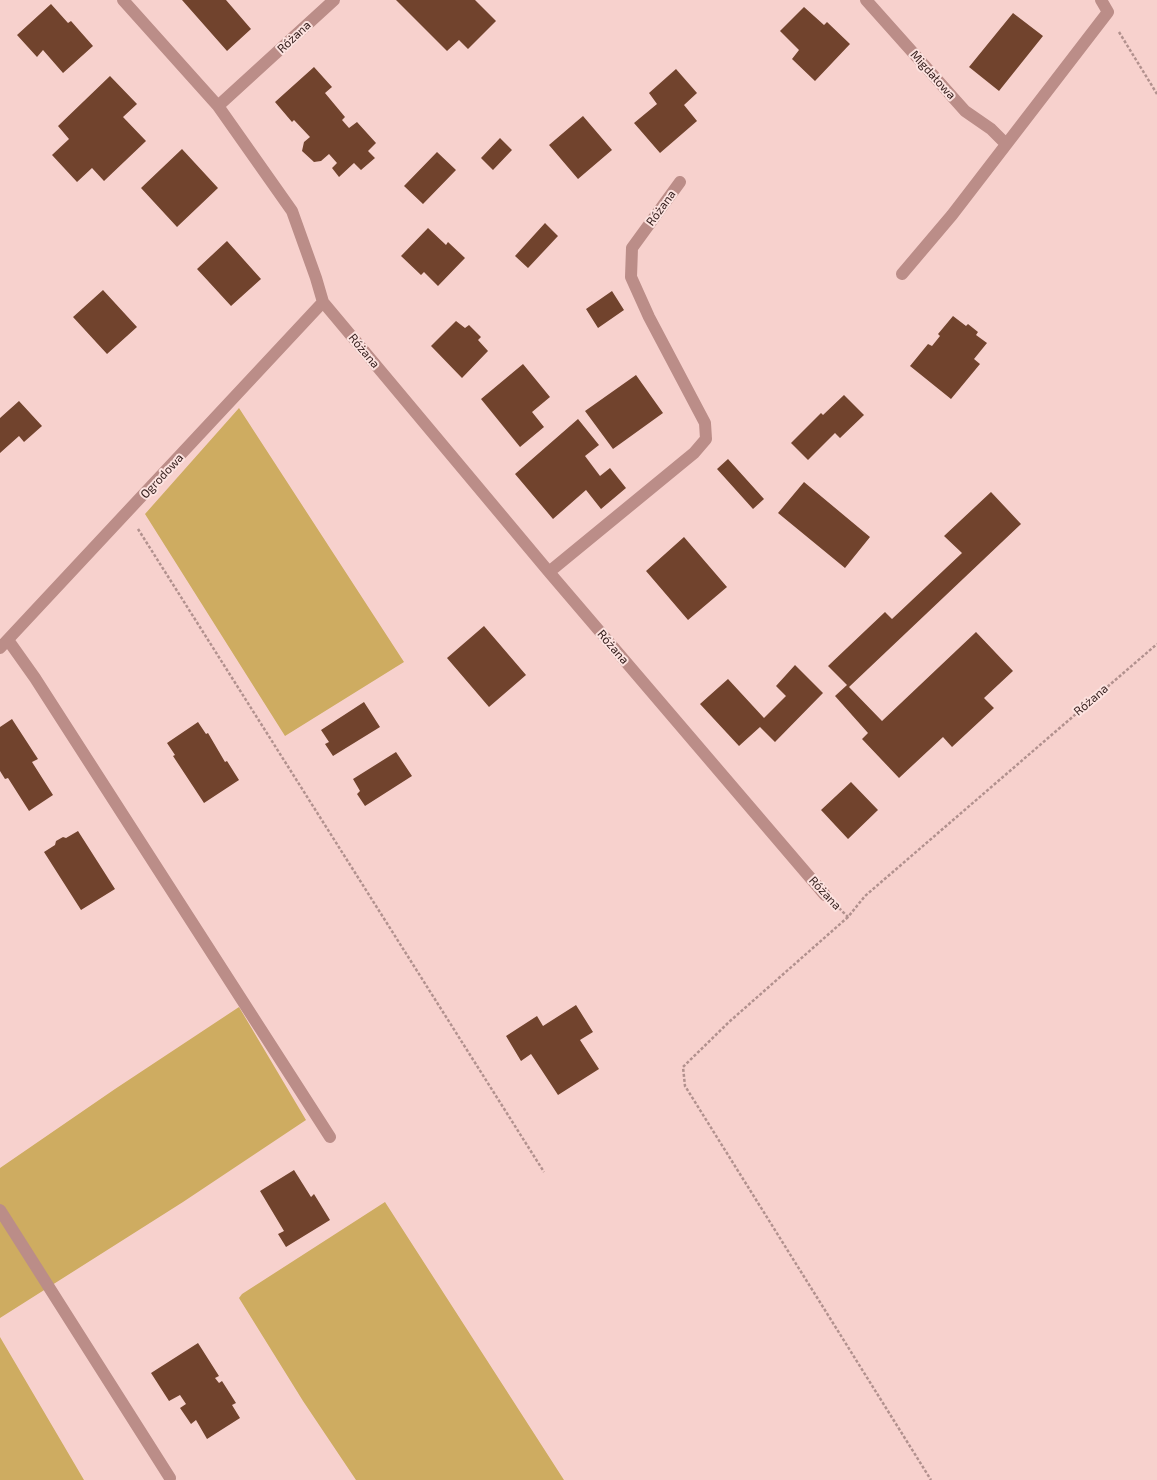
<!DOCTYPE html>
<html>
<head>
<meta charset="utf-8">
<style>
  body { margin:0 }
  canvas { display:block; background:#f7d1cd }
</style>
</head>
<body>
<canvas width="1157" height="1480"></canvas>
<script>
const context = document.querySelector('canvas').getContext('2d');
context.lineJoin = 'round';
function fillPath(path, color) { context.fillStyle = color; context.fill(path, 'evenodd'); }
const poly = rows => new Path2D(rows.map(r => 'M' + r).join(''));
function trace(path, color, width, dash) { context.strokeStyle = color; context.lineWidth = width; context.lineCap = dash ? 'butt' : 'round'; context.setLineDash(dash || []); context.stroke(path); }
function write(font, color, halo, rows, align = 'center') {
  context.font = font + ' "Exo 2",sans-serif'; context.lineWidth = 4; context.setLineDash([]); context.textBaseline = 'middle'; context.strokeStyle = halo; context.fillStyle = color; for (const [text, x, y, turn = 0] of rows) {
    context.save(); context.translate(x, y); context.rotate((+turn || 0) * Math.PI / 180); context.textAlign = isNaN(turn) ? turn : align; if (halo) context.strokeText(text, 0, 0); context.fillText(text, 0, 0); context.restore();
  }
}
fillPath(poly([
  [239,408,404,662,285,736,145,514],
  [239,1007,306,1120,183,1202,0,1318,0,1168,115,1089],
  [385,1202,564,1480,356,1480,303,1401,239,1298,242,1294],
  [0,1337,84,1480,0,1480]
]), '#ceac61');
fillPath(poly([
  [182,0,226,0,251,29,227,51],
  [396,0,475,0,496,21,468,49,459,40,447,51],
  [51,4,68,23,71,21,93,46,63,73,43,50,37,57,17,35],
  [804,7,824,25,827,22,850,44,815,81,792,59,799,50,780,31],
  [1013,13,1043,36,999,91,969,67],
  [314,67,332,87,325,93,345,117,342,120,349,128,357,122,376,143,368,151,375,158,361,170,354,163,339,177,332,168,337,163,329,154,321,161,314,162,302,151,304,142,310,137,294,120,292,122,275,102],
  [676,69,697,93,684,105,697,121,660,153,634,123,657,104,649,93],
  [110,76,137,104,123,117,146,141,104,181,92,168,77,182,52,155,69,139,58,126],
  [583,116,612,150,578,179,549,145],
  [500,138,512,150,493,170,481,158],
  [182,149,218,188,177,227,141,188],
  [437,152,456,170,423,204,404,186],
  [545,223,558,236,528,268,515,256],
  [428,228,446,245,448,242,465,258,438,286,424,272,421,275,401,256],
  [227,241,261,279,231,306,197,269],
  [103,290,137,327,107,354,73,317],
  [612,291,624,310,598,328,586,309],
  [953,316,966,326,968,324,978,332,976,335,987,343,974,359,980,364,951,399,910,366,928,344,932,346,940,336,938,334],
  [456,321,465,328,469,325,481,337,478,340,488,351,462,378,431,346],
  [523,364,550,397,532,412,544,427,520,447,481,399],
  [636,375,663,413,613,449,585,411],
  [844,395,864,415,840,438,835,433,808,460,791,443,821,413,823,415],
  [19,401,42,426,24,442,19,436,0,453,0,418],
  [578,419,599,445,585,456,600,476,610,468,626,488,601,509,586,490,553,519,515,474],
  [728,459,764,499,753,509,717,469],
  [804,482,870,537,845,568,778,513],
  [991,492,1021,524,849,687,882,721,976,632,1013,671,984,698,994,708,952,747,943,737,899,778,862,739,868,733,835,696,847,685,828,666,885,612,892,619,962,553,944,536],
  [684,537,727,587,688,620,646,571],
  [484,626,526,675,489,707,447,658],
  [795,665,823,693,775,742,760,727,739,746,700,704,728,679,764,718,786,696,776,686],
  [364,702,380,727,333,756,325,744,329,742,321,730],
  [12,719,38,759,32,762,53,795,29,811,8,778,5,779,0,771,0,727],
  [198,722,206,734,208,733,225,762,227,761,239,780,204,803,173,756,175,755,167,743],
  [396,752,412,776,365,806,357,794,360,791,353,779],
  [851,782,878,810,848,839,821,810],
  [78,831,115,889,81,910,44,852,55,845,56,841,63,837,66,838],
  [576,1005,593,1032,580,1040,599,1069,558,1095,531,1054,521,1061,506,1036,537,1016,543,1026],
  [294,1170,311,1197,314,1194,330,1220,286,1247,278,1234,284,1231,260,1191],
  [198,1343,219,1376,215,1378,219,1383,222,1381,236,1403,232,1405,240,1418,207,1439,196,1420,191,1424,180,1408,186,1404,180,1395,169,1401,151,1373]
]), '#71432d');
trace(poly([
  [1119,32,1157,94],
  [138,529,544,1172],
  [839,908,848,917,865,896,1157,644],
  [848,917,729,1022,683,1067,685,1086,931,1480]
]), '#b2918e', 2.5, [3, 2]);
trace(poly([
  [123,0,218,106,292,211,316,278,323,302,549,572,825,895],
  [866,0,965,111,991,129,1006,144],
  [218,106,334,0],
  [902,274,952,215,1108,12,1101,0],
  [549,572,694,453,706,439,705,423,649,317,631,277,632,248,680,182],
  [8,640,35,678,330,1137],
  [0,648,323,302],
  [0,1210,170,1478]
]), '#bb8d88', 12);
write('12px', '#311b19', '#fce2df', [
  ["Różana",294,37,-43],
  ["Migdałowa",933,75,48],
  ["Różana",661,208,-54],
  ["Różana",364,351,50],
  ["Ogrodowa",162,476,-47],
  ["Różana",613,647,49],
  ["Różana",1091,700,-41],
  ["Różana",825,893,47]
]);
</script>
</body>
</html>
